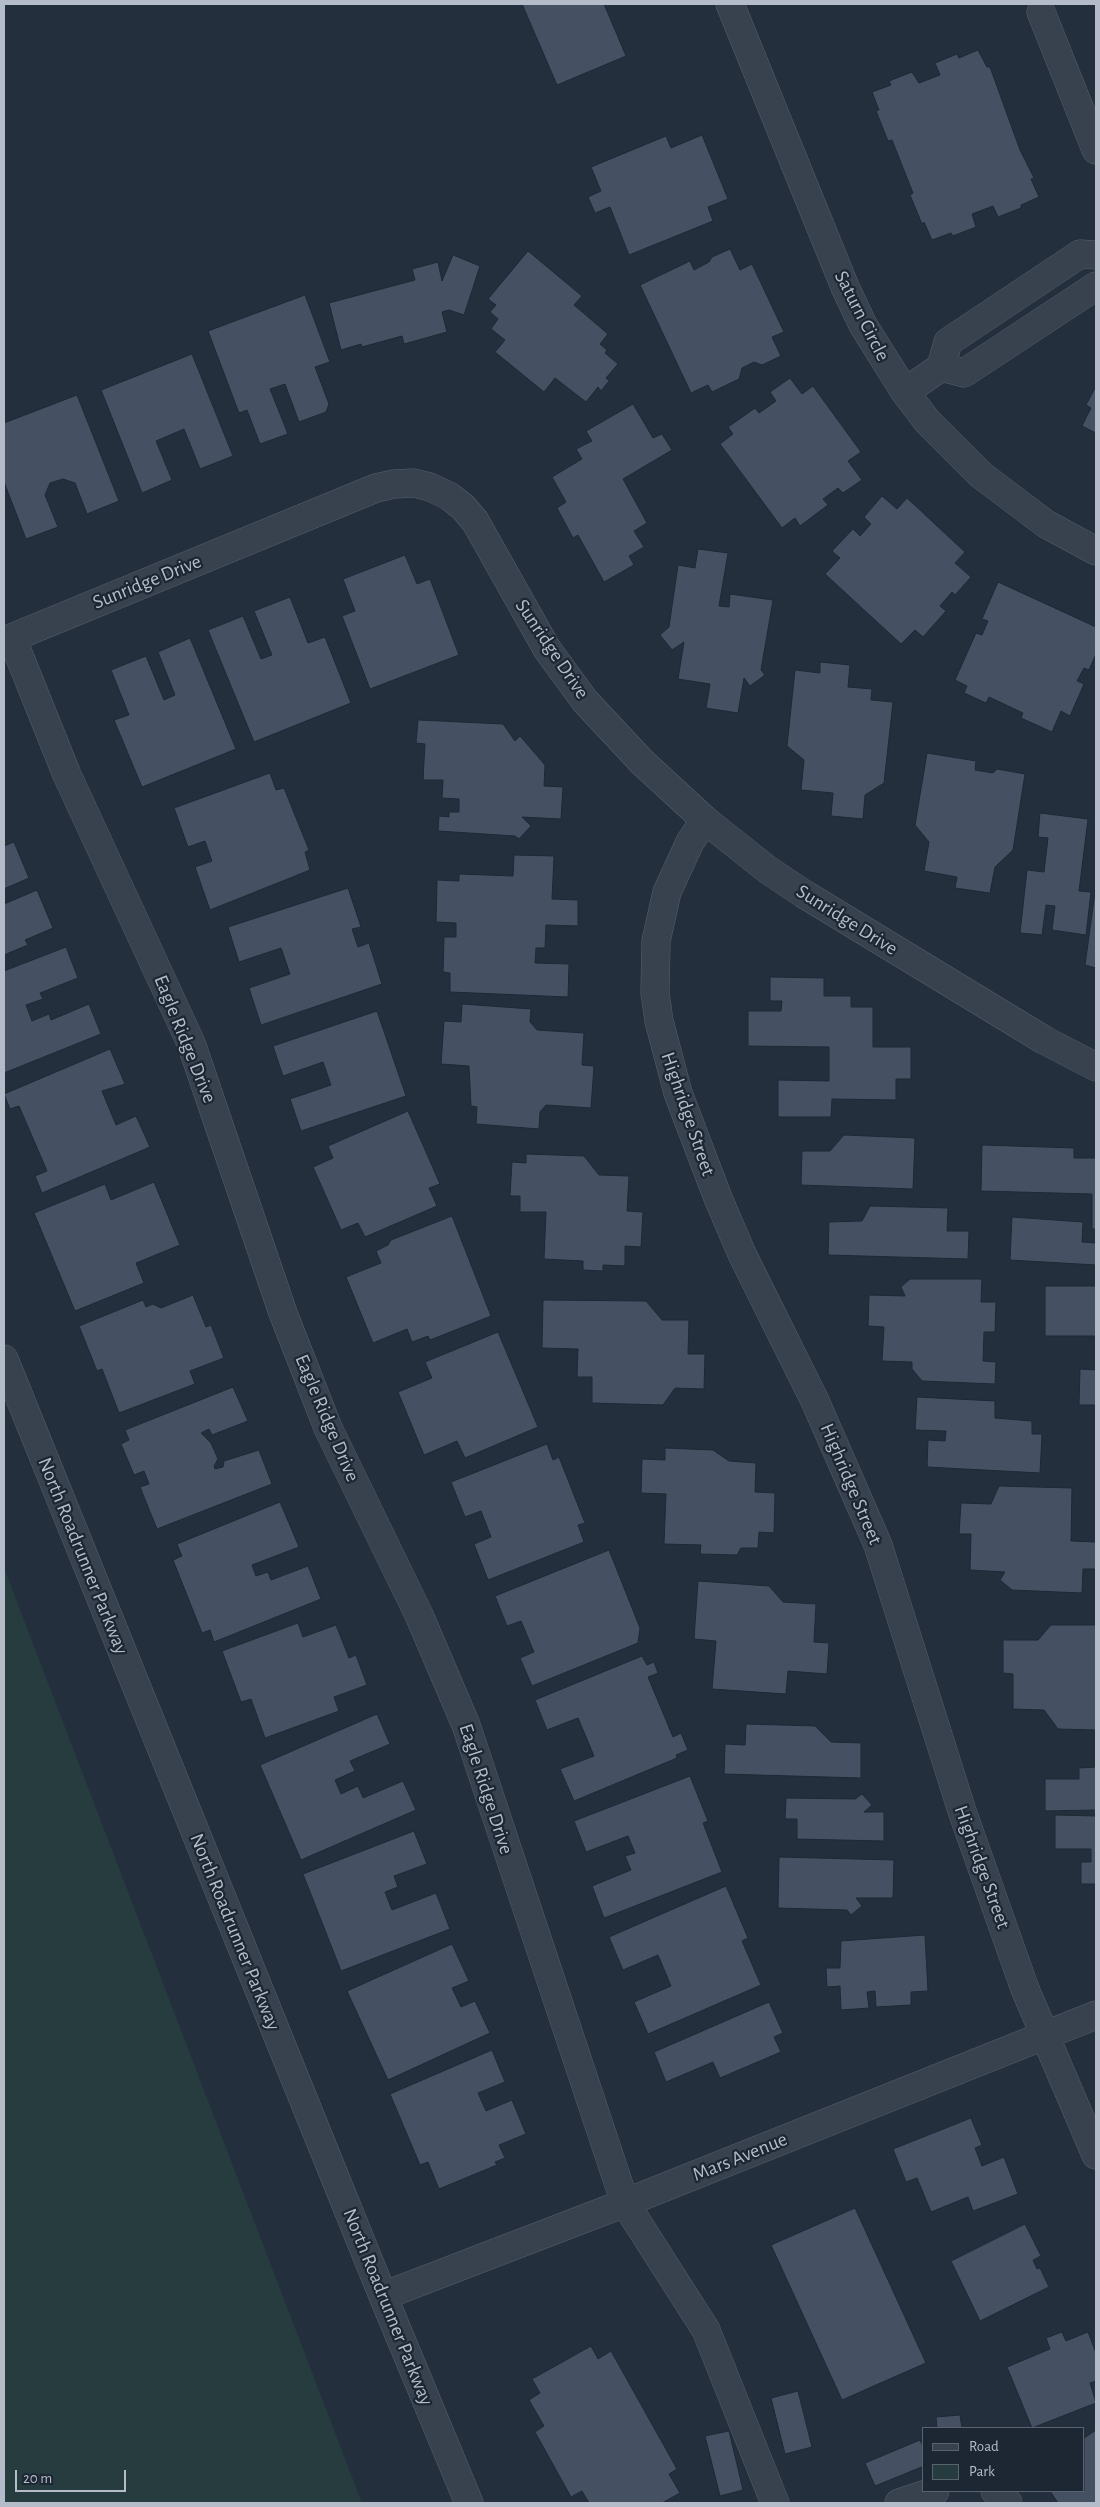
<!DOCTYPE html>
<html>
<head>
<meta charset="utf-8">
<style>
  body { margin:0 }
  #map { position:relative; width:1100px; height:2507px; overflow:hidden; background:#242f3e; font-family:"Alegreya Sans",sans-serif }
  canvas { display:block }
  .frame { position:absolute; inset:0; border:5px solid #b4bcc9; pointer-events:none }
  .legend { position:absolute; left:922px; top:2427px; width:162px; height:65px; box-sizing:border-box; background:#1d2633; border:1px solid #59626f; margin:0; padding:6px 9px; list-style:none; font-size:15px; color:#b4bcc9 }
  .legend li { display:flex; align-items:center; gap:10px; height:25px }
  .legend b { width:25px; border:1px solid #59626f }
  .scale { position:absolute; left:15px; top:2470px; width:111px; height:22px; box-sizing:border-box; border:2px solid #b4bcc9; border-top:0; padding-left:6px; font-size:15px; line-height:18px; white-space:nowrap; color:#b4bcc9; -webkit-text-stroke:4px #1d2633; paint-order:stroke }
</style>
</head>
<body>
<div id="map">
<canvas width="1100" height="2507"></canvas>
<div class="frame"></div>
<ul class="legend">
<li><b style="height:6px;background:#38414e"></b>Road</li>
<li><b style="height:14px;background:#263c3f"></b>Park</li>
</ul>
<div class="scale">20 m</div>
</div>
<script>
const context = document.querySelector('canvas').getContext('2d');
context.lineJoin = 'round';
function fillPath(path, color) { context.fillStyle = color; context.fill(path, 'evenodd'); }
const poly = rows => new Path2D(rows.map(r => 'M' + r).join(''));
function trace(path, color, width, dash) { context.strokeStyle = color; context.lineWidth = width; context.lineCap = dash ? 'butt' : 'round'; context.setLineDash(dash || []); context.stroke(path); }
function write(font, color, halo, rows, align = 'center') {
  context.font = font + ' "Alegreya Sans",sans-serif'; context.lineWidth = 4.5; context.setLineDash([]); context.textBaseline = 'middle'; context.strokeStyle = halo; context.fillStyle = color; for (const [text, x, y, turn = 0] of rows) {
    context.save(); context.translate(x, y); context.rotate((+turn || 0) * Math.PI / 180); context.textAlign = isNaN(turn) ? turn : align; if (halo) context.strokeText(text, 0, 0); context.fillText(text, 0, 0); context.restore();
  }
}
fillPath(poly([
  [4,1568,362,2503,4,2503]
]), '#263c3f');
const building = poly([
  [522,4,604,4,626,56,557,85,522,4],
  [978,50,987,67,990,67,1020,150,1034,178,1031,179,1039,197,1021,205,1021,208,998,217,993,206,972,214,976,227,953,236,951,233,932,240,924,222,922,224,910,195,913,193,892,140,888,141,876,111,879,110,872,92,891,85,889,81,912,72,919,83,940,75,935,63,957,54,959,58,978,50],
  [702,135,728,199,708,207,713,221,629,255,610,207,595,213,588,197,601,191,591,167,666,136,671,148,702,135],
  [730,249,740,270,752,264,784,332,772,337,781,356,762,365,754,362,742,368,739,379,712,392,708,385,691,393,640,285,690,261,694,270,709,262,712,257,730,249],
  [528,251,582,296,574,305,608,334,600,344,607,350,605,353,618,364,606,378,609,381,601,391,598,387,586,402,555,378,544,392,495,352,505,340,491,329,498,319,490,312,496,305,488,299,528,251],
  [453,255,480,266,464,315,449,310,442,312,447,332,404,344,402,336,362,347,361,344,341,350,329,303,415,280,412,269,438,262,442,281,453,255],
  [305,295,330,362,315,367,329,404,326,412,299,422,285,384,270,389,288,434,260,444,247,410,239,413,208,331,305,295],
  [192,354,233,456,200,469,184,429,156,441,172,480,142,493,101,390,192,354],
  [790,378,802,394,813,386,861,452,848,461,862,480,843,493,838,488,823,499,828,505,800,526,795,518,782,528,720,444,733,434,728,427,755,408,759,413,776,401,770,392,790,378],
  [1096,386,1096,433,1082,426,1091,408,1086,405,1096,386],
  [77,395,119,501,87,514,75,483,63,479,50,483,45,495,58,527,26,539,4,482,4,423,77,395],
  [633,404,653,438,662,434,672,450,623,479,647,523,634,531,644,547,629,556,634,565,604,582,578,535,573,538,557,508,566,502,552,477,582,459,576,449,592,441,586,431,633,404],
  [882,496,897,509,907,498,965,552,955,563,971,577,955,595,952,592,940,606,946,611,923,637,915,630,901,644,825,574,840,558,832,551,853,529,860,536,871,524,864,517,882,496],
  [698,549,728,553,719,606,729,607,730,594,773,600,761,670,765,675,750,686,744,678,738,713,706,708,710,684,678,679,684,642,672,650,660,635,669,627,678,565,695,568,698,549],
  [405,555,417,584,430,579,459,655,370,689,342,616,355,611,343,579,405,555],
  [998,582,1096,627,1096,654,1089,670,1084,668,1077,681,1084,684,1070,716,1061,711,1052,732,1021,718,1023,713,989,697,986,703,964,693,967,686,955,680,976,633,982,635,988,621,982,619,998,582],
  [290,597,308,643,325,637,351,703,254,742,208,630,243,616,261,659,272,655,254,611,290,597],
  [190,638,236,749,142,787,114,720,129,715,111,670,146,656,164,700,175,695,158,652,190,638],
  [820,662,850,665,848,687,872,689,871,700,893,702,884,783,865,795,863,819,831,816,833,793,801,790,804,760,787,746,795,670,820,673,820,662],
  [418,720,503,724,515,741,520,736,545,765,544,786,563,787,561,819,522,817,531,826,519,839,515,836,438,831,439,816,449,817,449,812,459,812,459,799,442,798,443,780,423,780,425,744,416,743,418,720],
  [927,753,976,761,975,770,993,773,997,769,1025,774,1013,850,995,867,990,893,955,888,957,877,924,871,929,842,915,825,927,753],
  [270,773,276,790,284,788,309,850,305,852,310,870,210,910,195,867,212,861,205,841,188,847,174,808,270,773],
  [1040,813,1088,819,1079,891,1091,892,1086,935,1052,930,1055,906,1046,905,1042,935,1020,933,1027,870,1044,872,1048,838,1038,837,1040,813],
  [14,842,29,878,4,889,4,846,14,842],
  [514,855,554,856,552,899,578,900,578,926,546,925,545,948,536,948,535,963,569,964,568,997,450,992,450,973,443,972,444,937,456,937,456,923,436,922,437,880,459,881,459,874,513,876,514,855],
  [1096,885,1096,968,1085,965,1096,885],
  [348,888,361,927,352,929,358,947,369,943,382,984,261,1025,249,988,290,974,281,948,239,962,228,927,348,888],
  [37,890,53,928,25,940,28,945,4,955,4,904,37,890],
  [66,947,78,978,40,993,43,999,26,1005,32,1021,49,1014,51,1020,89,1004,101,1034,4,1073,4,971,66,947],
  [770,977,824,978,824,996,851,996,851,1007,873,1007,873,1047,911,1047,911,1079,896,1079,896,1100,832,1099,831,1117,778,1117,778,1080,829,1081,829,1047,748,1046,748,1011,781,1011,782,1001,770,1001,770,977],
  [462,1004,531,1009,530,1022,537,1030,584,1033,582,1065,594,1066,591,1108,546,1105,540,1112,539,1129,476,1124,477,1107,471,1106,469,1066,441,1064,444,1021,461,1022,462,1004],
  [377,1011,406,1096,301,1131,290,1099,331,1085,323,1062,283,1076,273,1046,377,1011],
  [110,1049,125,1084,102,1091,116,1125,136,1116,150,1147,42,1193,35,1176,47,1171,19,1106,10,1109,4,1094,110,1049],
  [408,1111,440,1184,429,1188,437,1206,365,1237,358,1223,341,1230,313,1167,333,1158,328,1146,408,1111],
  [844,1135,915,1138,913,1189,801,1185,802,1151,830,1151,844,1135],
  [982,1145,1074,1148,1074,1158,1096,1158,1096,1229,1092,1229,1092,1194,981,1191,982,1145],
  [526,1154,584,1156,599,1175,629,1176,627,1211,643,1212,641,1247,625,1246,625,1266,603,1265,603,1271,583,1270,583,1261,544,1259,546,1212,520,1212,520,1196,510,1196,512,1162,526,1163,526,1154],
  [154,1182,180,1245,136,1263,144,1283,75,1311,34,1213,105,1184,111,1200,154,1182],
  [870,1206,948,1208,947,1231,969,1231,968,1259,828,1255,829,1222,862,1221,870,1206],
  [452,1216,491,1316,430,1340,428,1336,412,1342,407,1329,373,1343,346,1277,381,1263,376,1251,388,1245,391,1240,452,1216],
  [1012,1217,1083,1222,1082,1242,1096,1243,1096,1265,1010,1260,1012,1217],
  [910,1279,982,1279,981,1302,996,1302,995,1332,984,1332,983,1361,996,1362,995,1384,922,1381,912,1369,912,1362,882,1361,884,1327,868,1326,869,1295,905,1296,901,1287,910,1279],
  [1045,1286,1096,1286,1096,1336,1045,1336,1045,1286],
  [193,1295,206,1327,211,1325,224,1358,190,1371,195,1384,119,1413,102,1369,97,1371,79,1326,143,1300,146,1307,153,1304,161,1308,193,1295],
  [543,1300,646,1301,662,1320,689,1320,688,1354,705,1354,704,1389,675,1388,663,1405,592,1403,592,1377,577,1377,578,1349,542,1348,543,1300],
  [498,1332,538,1427,465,1458,457,1441,424,1455,398,1392,432,1378,425,1362,498,1332],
  [1080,1369,1096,1370,1096,1405,1079,1405,1080,1369],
  [233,1387,248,1421,212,1435,209,1429,201,1433,211,1443,218,1459,214,1466,215,1469,223,1467,224,1461,259,1450,272,1484,157,1529,140,1487,149,1484,144,1471,134,1475,121,1444,129,1440,125,1430,233,1387],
  [917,1397,995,1401,995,1418,1032,1421,1032,1434,1042,1434,1040,1473,927,1467,928,1440,945,1441,946,1431,915,1430,917,1397],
  [547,1444,553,1460,559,1457,585,1523,578,1525,584,1542,488,1580,474,1544,491,1537,481,1511,465,1517,451,1482,547,1444],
  [665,1448,713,1450,729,1461,756,1463,755,1492,775,1493,774,1533,759,1532,758,1548,741,1548,737,1555,700,1554,701,1545,664,1544,666,1494,641,1493,642,1459,665,1460,665,1448],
  [999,1486,1072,1488,1071,1541,1096,1542,1096,1569,1083,1569,1082,1593,1012,1590,1000,1580,1005,1572,970,1570,971,1534,959,1534,961,1503,991,1504,999,1486],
  [280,1502,299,1547,252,1565,256,1576,268,1572,271,1580,308,1566,321,1599,214,1642,210,1630,202,1633,173,1560,182,1556,177,1544,280,1502],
  [609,1550,640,1628,638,1643,532,1686,520,1658,534,1652,521,1621,507,1626,495,1596,609,1550],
  [698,1581,769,1586,783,1602,816,1604,814,1642,829,1643,827,1674,788,1671,786,1694,712,1689,716,1641,694,1639,698,1581],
  [298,1623,303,1637,336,1625,349,1658,356,1655,367,1685,334,1697,339,1711,265,1738,251,1699,241,1702,222,1651,298,1623],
  [1051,1625,1096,1625,1096,1730,1058,1729,1044,1710,1013,1709,1013,1674,1003,1673,1003,1640,1038,1640,1051,1625],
  [642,1656,647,1665,654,1662,658,1673,648,1677,673,1737,681,1733,688,1750,676,1755,677,1758,574,1801,560,1769,594,1756,578,1718,547,1730,535,1700,642,1656],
  [377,1714,390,1744,350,1761,355,1771,335,1780,341,1794,358,1786,363,1798,403,1781,416,1810,301,1860,260,1765,377,1714],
  [746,1724,815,1726,831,1742,861,1743,861,1778,724,1774,725,1744,745,1745,746,1724],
  [1096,1767,1096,1810,1045,1811,1045,1779,1079,1779,1079,1768,1096,1767],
  [690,1776,708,1821,703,1823,722,1872,604,1918,592,1886,631,1870,625,1856,635,1853,628,1836,586,1852,574,1821,690,1776],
  [862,1794,872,1805,864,1812,884,1812,884,1841,797,1839,797,1819,785,1819,786,1798,855,1799,862,1794],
  [1055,1815,1096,1816,1096,1884,1081,1884,1081,1862,1091,1862,1091,1849,1055,1849,1055,1815],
  [414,1831,427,1864,394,1876,398,1887,385,1892,392,1910,436,1893,450,1929,341,1971,303,1874,414,1831],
  [779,1857,894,1860,893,1898,856,1898,862,1906,851,1915,847,1910,778,1908,779,1857],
  [726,1886,748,1938,742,1941,761,1985,648,2034,634,2002,671,1986,658,1955,623,1970,609,1937,726,1886],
  [925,1935,928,1991,911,1992,911,2005,876,2007,875,1991,867,1992,869,2008,841,2010,840,1986,827,1987,826,1968,840,1968,841,1941,925,1935],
  [452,1944,469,1981,452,1988,461,2007,475,2001,490,2033,388,2080,347,1991,452,1944],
  [769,2002,783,2033,774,2037,781,2052,720,2078,713,2062,666,2082,654,2052,769,2002],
  [492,2050,505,2082,478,2093,486,2111,512,2100,526,2134,499,2145,505,2158,495,2162,497,2165,439,2189,428,2162,420,2165,390,2094,492,2050],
  [971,2118,982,2145,975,2148,982,2166,1004,2157,1018,2194,973,2211,968,2197,931,2212,917,2178,906,2182,893,2149,971,2118],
  [855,2208,926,2363,842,2400,771,2245,855,2208],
  [1025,2224,1041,2256,1033,2260,1037,2269,1040,2268,1049,2287,980,2321,951,2261,1025,2224],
  [1062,2332,1066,2341,1088,2332,1096,2353,1096,2381,1090,2383,1096,2403,1032,2428,1007,2367,1050,2349,1046,2338,1062,2332],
  [591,2346,598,2359,611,2351,677,2469,669,2474,680,2493,662,2503,589,2503,582,2491,571,2497,535,2432,544,2426,529,2400,540,2393,532,2379,591,2346],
  [798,2391,812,2447,785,2454,771,2398,798,2391],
  [960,2415,962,2428,937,2428,936,2417,960,2415],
  [1096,2430,1096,2503,1058,2503,1050,2491,1084,2491,1084,2438,1096,2430],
  [729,2431,743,2490,720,2496,705,2436,729,2431],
  [920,2440,924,2448,924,2466,875,2486,865,2463,920,2440]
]);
fillPath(building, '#455162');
trace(building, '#1f2835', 1);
const minor = poly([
  [730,4,845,287,863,325,905,392,927,421,981,475,1046,524,1096,551],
  [1041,12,1096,150],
  [941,367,964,373,1096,286],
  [905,392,941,367,948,342,1080,254,1096,255],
  [12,638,67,775,191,1043,283,1313,328,1428,419,1615,466,1725,625,2203,706,2330,775,2503],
  [4,641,376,488,394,484,414,483,430,487,449,496,463,507,475,521,547,649,585,701,642,762,705,820,768,870,804,894,1044,1040,1096,1067],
  [705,820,690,842,667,892,656,941,655,993,659,1021,678,1093,718,1198,742,1254,815,1401,878,1545,962,1811,1025,1989,1096,2155],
  [4,1359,383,2296,469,2503],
  [383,2296,625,2203,1096,2015],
  [995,2491,1008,2503],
  [899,2503,935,2491]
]);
trace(minor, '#565f6c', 29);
trace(minor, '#38414e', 28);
write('20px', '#b4bcc9', '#1d2633', [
  ["Saturn Circle",862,316,63],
  ["Sunridge Drive",147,582,-22],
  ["Sunridge Drive",552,649,56],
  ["Sunridge Drive",847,920,32],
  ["Eagle Ridge Drive",185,1039,68],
  ["Highridge Street",688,1114,71],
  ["Eagle Ridge Drive",327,1418,67],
  ["Highridge Street",851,1484,67],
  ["North Roadrunner Parkway",83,1556,68],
  ["Eagle Ridge Drive",486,1789,72],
  ["Highridge Street",982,1867,70],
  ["North Roadrunner Parkway",235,1932,68],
  ["Mars Avenue",740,2157,-22],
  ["North Roadrunner Parkway",388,2307,68]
]);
</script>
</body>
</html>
